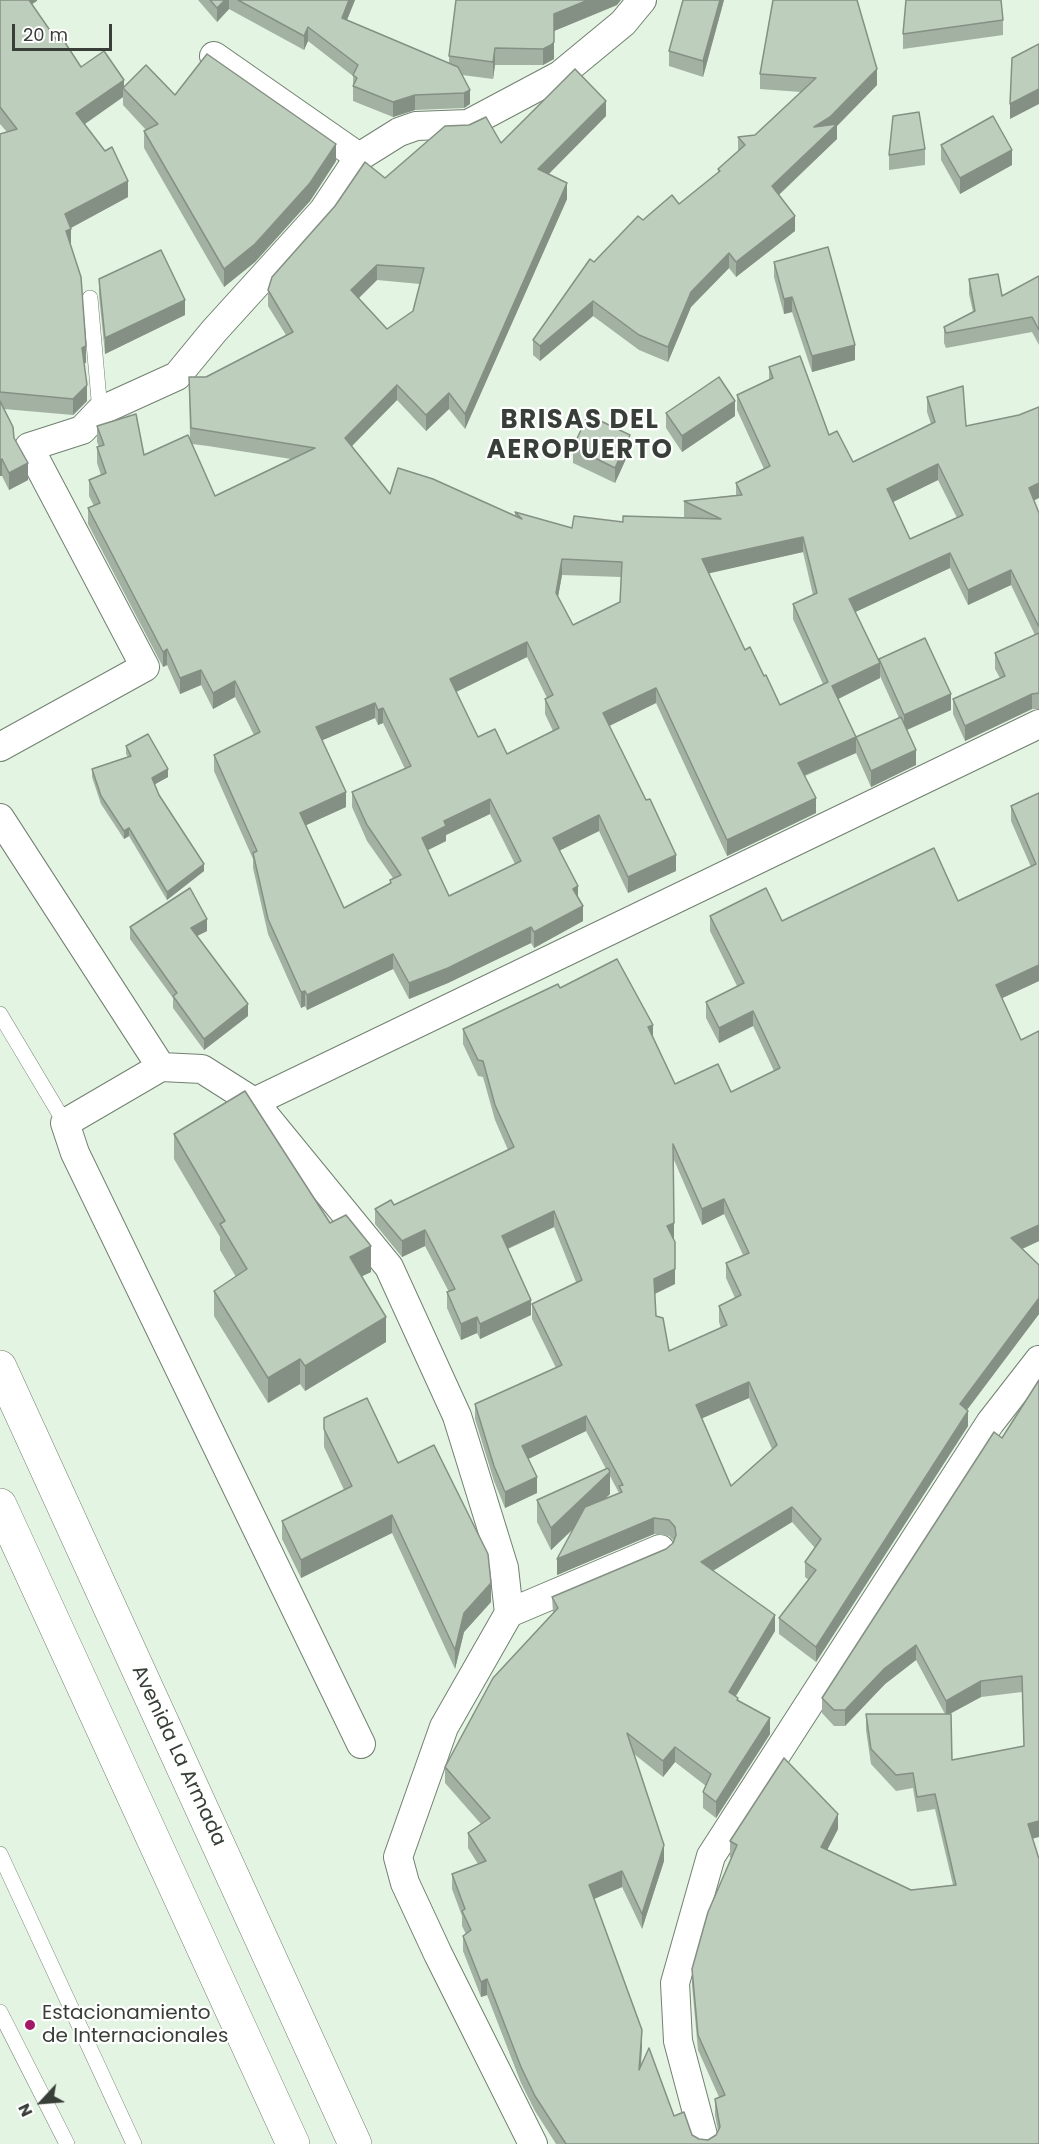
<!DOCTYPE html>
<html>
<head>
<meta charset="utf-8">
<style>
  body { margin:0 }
  #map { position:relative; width:1039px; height:2144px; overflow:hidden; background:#e3f4e2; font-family:Poppins,sans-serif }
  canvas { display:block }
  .north { position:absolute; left:12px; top:2072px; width:60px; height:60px; -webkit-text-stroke:4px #fff; paint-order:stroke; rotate:244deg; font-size:16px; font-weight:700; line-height:24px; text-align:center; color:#383f38 }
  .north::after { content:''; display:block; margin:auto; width:21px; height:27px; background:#383f38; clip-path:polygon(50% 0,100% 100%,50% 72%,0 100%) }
  .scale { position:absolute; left:12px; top:24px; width:100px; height:27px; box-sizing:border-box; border:3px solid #383f38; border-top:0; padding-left:8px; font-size:18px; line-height:21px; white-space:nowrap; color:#383f38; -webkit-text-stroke:4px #fff; paint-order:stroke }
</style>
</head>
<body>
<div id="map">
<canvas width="1039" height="2144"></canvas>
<div class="north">N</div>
<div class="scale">20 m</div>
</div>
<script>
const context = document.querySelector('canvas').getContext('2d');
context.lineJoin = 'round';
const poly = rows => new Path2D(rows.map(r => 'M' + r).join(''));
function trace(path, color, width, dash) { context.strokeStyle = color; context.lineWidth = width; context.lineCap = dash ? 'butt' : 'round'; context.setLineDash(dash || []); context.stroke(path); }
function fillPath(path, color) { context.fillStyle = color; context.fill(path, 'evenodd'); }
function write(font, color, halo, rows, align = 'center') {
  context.font = font + ' Poppins,sans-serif'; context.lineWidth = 4.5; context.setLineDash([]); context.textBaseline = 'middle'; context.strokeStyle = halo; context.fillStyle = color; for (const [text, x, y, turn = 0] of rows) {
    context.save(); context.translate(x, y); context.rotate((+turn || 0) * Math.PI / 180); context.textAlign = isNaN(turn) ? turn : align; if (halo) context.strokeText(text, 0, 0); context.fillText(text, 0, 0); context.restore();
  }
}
const lane = poly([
  [90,298,100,411],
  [0,1014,65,1123],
  [0,1854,134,2144],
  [0,2012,67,2144]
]);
const street = poly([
  [214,56,359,157],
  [0,747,145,667,29,447,82,430,100,411,177,376,214,331,323,211,359,157,399,132,416,126,468,124,560,75,623,23,642,0],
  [0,818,161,1067,202,1069,254,1102,389,1267,457,1416,504,1568,509,1613,444,1727,398,1857,405,1883,438,1954,533,2144],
  [161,1067,65,1123,75,1153,361,1744],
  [254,1102,1039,724],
  [509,1613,660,1549],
  [704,2139,678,2041,675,1983,711,1856,990,1423,1039,1360]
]);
const secondary = poly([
  [0,1367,355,2144],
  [0,1505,293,2144]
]);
trace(lane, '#718070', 16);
trace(street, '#718070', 30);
trace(secondary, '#718070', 34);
trace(lane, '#fff', 15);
trace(street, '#fff', 28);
trace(secondary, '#fff', 33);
fillPath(poly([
  [0,0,37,0,32,4,58,42,81,67,124,86,175,95,336,161,310,201,255,262,224,287,144,148,144,131,146,130,123,105,123,97,85,124,128,197,71,228,71,246,86,363,84,363,87,401,73,415,4,409,28,480,9,490,2,476,0,476,0,134,7,132,0,124],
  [198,0,355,0,347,20,449,63,449,56,617,5,554,31,554,59,543,65,495,65,493,79,462,75,470,104,464,108,415,110,393,117,353,101,353,76,308,41,304,50,229,9,217,22],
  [724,0,703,77,669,66,669,51],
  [773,0,877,85,837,126,837,139,779,195,795,231,736,277,729,268,691,307,668,362,639,350,593,316,540,361,533,355,533,340,594,262,643,220,679,204,718,173,718,169,738,151,738,137,755,135,801,92,760,89,760,74],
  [1003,20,1003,35,903,49,903,34],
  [606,116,548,174,567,199,465,429,449,409,426,431,397,400,352,446,390,494,515,516,515,512,572,528,623,522,687,518,684,517,684,501,736,495,736,483,764,469,737,410,737,395,769,380,769,367,853,462,931,424,927,412,927,397,966,426,1034,501,1039,513,1039,709,1032,709,965,741,953,714,953,699,1000,678,995,669,995,653,1035,635,1011,585,968,605,950,568,855,612,879,661,879,659,951,710,907,730,916,765,871,787,856,753,805,776,816,813,727,856,656,703,609,726,676,871,628,893,599,831,559,850,578,898,583,921,534,948,531,943,448,983,409,999,393,969,307,1010,305,1006,301,1008,268,934,253,868,253,859,214,771,214,755,254,735,235,697,213,709,201,685,180,694,167,665,163,667,88,524,88,508,94,506,89,496,89,480,101,475,97,463,97,447,99,447,97,442,97,426,144,455,190,440,189,377,206,377,286,335,268,306,268,290,385,178,501,143],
  [377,280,420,284,413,311,387,329,358,298],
  [192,444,208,446,291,459,215,496],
  [938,480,957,518,910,539,893,502],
  [803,552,813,595,793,604,793,619,823,684,780,705,764,676,745,650,708,573],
  [562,575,621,577,620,602,573,625,558,597],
  [527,657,547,698,545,699,545,714,553,731,507,754,478,737,456,692],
  [880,676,899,718,856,737,838,699,880,678],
  [375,718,378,725,383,723,405,769,352,792,352,807,367,841,393,878,390,880,390,884,344,908,306,825,346,807,322,740],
  [490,814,515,864,449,896,428,850,446,841,446,835],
  [941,145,1012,165,960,194,941,160],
  [925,149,925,165,889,170,889,155],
  [774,262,855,360,812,372,792,312,784,314,774,277],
  [1039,276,1039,345,1032,332,946,348,944,343,944,327,973,312,969,294,969,279,1002,296],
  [99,279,185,315,105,354,99,295],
  [666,413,735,416,682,452,666,428],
  [573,447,630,450,615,483,573,463],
  [126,746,168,777,155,784,159,795,204,871,167,900,129,836,124,839,101,804,92,777,92,769,128,757,126,754],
  [1039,793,1039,981,1002,998,1039,1241,1022,1249,1039,1265,1039,1314,967,1410,968,1426,816,1662,779,1634,779,1618,809,1580,805,1577,805,1562,815,1548,792,1522,713,1571,775,1631,736,1696,738,1701,770,1734,716,1818,703,1808,703,1792,706,1786,675,1762,663,1777,634,1754,664,1861,642,1929,622,1887,594,1899,642,2046,641,2067,674,2116,692,2135,699,2139,708,2140,716,2135,718,2131,715,2115,715,2099,719,2097,698,2050,692,1985,692,1969,731,1858,730,1857,730,1841,838,1829,827,1850,911,1890,953,1885,935,1809,917,1812,913,1788,896,1791,871,1764,866,1730,866,1714,945,1714,916,1660,885,1684,845,1726,834,1726,822,1713,822,1698,1002,1438,1039,1380,1032,1839,1039,2144,556,2144,535,2111,521,2083,487,1995,481,1997,463,1951,463,1936,466,1934,462,1926,462,1916,452,1889,452,1874,478,1864,468,1848,468,1833,481,1824,445,1783,445,1767,553,1613,552,1597,666,1549,673,1543,674,1541,669,1536,654,1534,557,1575,574,1528,551,1550,537,1522,537,1500,606,1469,586,1431,528,1459,537,1493,505,1508,494,1481,475,1419,475,1404,556,1368,532,1319,532,1304,576,1282,554,1227,508,1249,531,1315,480,1339,477,1333,461,1340,447,1308,447,1292,449,1292,425,1246,402,1257,375,1224,375,1209,394,1205,508,1150,495,1120,483,1077,478,1076,463,1044,463,1029,560,988,653,1036,675,1084,731,1092,774,1071,753,1026,719,1043,706,1018,706,1002,737,986,710,931,710,916,782,921,958,901,1031,867,1011,821,1011,806],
  [674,1160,702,1225,724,1214,743,1255,726,1263,726,1278,735,1298,719,1306,719,1322,721,1328,669,1351,656,1316,655,1294,675,1284,673,1239,674,1238],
  [749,1398,772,1449,731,1486,702,1418],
  [610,1476,619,1493,606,1498,610,1494],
  [1022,1692,1024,1746,952,1760,949,1714,981,1697],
  [130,927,207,931,197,936,248,1016,204,1050,173,1008,173,998,130,939],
  [174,1134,330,1223,371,1272,362,1276,386,1342,305,1391,300,1384,268,1403,214,1316,214,1291,236,1277,220,1250,220,1237,174,1159],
  [324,1418,398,1463,491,1602,464,1632,455,1669,392,1533,301,1578,282,1539,282,1521,344,1490,324,1447]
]), '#a3b1a3');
fillPath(poly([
  [24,0,37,0,37,1,24,9],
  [225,0,229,0,229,9,217,22,217,8],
  [349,0,355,0,342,32,342,18],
  [588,0,621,0,617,5,554,31,554,59,543,65,543,49,554,14],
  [720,0,724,0,703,77,703,61],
  [308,27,308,41,304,50,304,36],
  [495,48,495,65,493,79,493,62],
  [877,69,877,85,837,126,837,139,772,201,772,186,814,127],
  [124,80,124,89,123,88,123,97,76,130,76,113],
  [1039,89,1039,104,1010,119,1010,104],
  [470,90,470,104,464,108,464,93],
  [415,95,415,110,393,117,393,102],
  [606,101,606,116,538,185,538,169],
  [336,144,336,161,310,201,255,262,224,287,224,269],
  [1012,150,1012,165,960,194,960,178],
  [128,181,128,197,65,231,65,214],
  [567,183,567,199,465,429,465,414],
  [795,216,795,231,736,277,736,262],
  [71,229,71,246,66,231],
  [729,253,729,268,691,307,668,362,668,347,691,292],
  [377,265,377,280,351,306,351,290],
  [792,297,792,312,784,314,784,299],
  [185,300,185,315,105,354,105,338],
  [593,301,593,316,540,361,540,346],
  [855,345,855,360,812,372,812,356],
  [86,346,86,363,82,364,82,348],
  [87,385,87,401,73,415,73,399],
  [397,385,397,400,345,453,345,438],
  [449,393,449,409,426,431,426,415],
  [735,401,735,416,682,452,682,436],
  [630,435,630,450,615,483,615,468],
  [2,459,2,476,0,476,0,460],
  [28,463,28,480,9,490,9,473],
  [938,464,938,480,887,505,887,489],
  [1039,483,1039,498,1029,503,1029,488],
  [803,537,803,552,702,575,702,559],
  [950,553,950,568,849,615,849,599],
  [562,559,562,575,556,608,556,593],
  [1011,570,1011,585,968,605,968,590],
  [527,642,527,657,450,695,450,679],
  [167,649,167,665,163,667,163,652],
  [880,663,880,678,832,702,832,686],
  [201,670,201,685,180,694,180,678],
  [235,681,235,697,213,709,213,693],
  [656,688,656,703,603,729,603,713],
  [951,694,951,710,904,731,904,715],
  [1032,694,1032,709,965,741,965,726],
  [375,703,375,718,316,743,316,727],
  [383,708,383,723,378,725,378,710],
  [856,737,856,753,798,778,798,763],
  [916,750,916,765,871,787,871,771],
  [168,769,168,777,152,786,152,778],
  [346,792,346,807,300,828,300,813],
  [816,798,816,813,727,856,727,840],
  [490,799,490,814,446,835,446,841,422,853,422,838,444,821],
  [599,815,599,831,553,854,553,838],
  [129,828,129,836,124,839,124,831],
  [676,855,676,871,628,893,628,877],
  [204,864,204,871,167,900,167,892],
  [578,886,578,902,573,889],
  [583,906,583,921,534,948,534,932],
  [207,919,207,931,191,939,191,928],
  [531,927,531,943,448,983,409,999,409,983],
  [393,954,393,969,307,1010,307,995],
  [1039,965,1039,981,996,1001,996,985],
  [305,991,305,1006,301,1008,301,992],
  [248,1004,248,1016,204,1050,204,1039],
  [753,1011,753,1026,719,1043,719,1028],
  [653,1025,653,1041,648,1027],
  [724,1199,724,1214,702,1225,702,1209],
  [554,1211,554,1227,502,1251,502,1236],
  [674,1223,674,1238,667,1242,667,1226],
  [1039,1225,1039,1241,1011,1254,1011,1238],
  [425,1230,425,1246,402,1257,402,1241],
  [371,1246,371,1272,350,1282,350,1257],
  [675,1269,675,1284,654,1294,654,1279],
  [1039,1298,1039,1314,960,1419,960,1404],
  [531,1300,531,1315,480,1339,480,1324],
  [386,1317,386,1342,305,1391,305,1366],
  [477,1317,477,1333,461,1340,461,1324],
  [300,1359,300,1384,268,1403,268,1378],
  [749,1382,749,1398,696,1421,696,1405],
  [968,1411,968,1426,816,1662,816,1647],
  [586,1416,586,1431,522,1462,522,1446],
  [610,1472,610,1494,551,1550,551,1528],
  [537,1477,537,1493,505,1508,505,1492],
  [792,1507,792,1522,701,1578,701,1562],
  [392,1515,392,1533,301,1578,301,1560],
  [654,1518,654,1534,557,1575,557,1559],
  [491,1583,491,1602,464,1632,455,1669,455,1650,464,1613],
  [775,1615,775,1631,729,1707,729,1692],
  [916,1645,916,1660,885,1684,845,1726,845,1710,885,1668],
  [981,1681,981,1697,946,1716,946,1701],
  [770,1718,770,1734,716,1818,716,1802],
  [675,1747,675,1762,663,1777,663,1761],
  [838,1814,838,1829,821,1862,821,1847],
  [1039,1821,1039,1837,1028,1840,1028,1824],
  [664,1845,664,1861,642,1929,642,1914],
  [622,1871,622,1887,589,1901,589,1885],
  [487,1979,487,1995,481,1997,481,1982],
  [642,2030,642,2046,639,2086,639,2070]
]), '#859084');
const building = poly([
  [0,0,29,0,58,42,62,38,81,67,104,51,124,80,76,113,105,151,112,147,128,181,65,214,71,229,66,231,81,277,86,346,82,348,87,385,73,399,0,392,0,134,17,129,0,107,0,0],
  [210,0,225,0,217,8,210,0],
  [238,0,349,0,342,18,458,67,470,90,464,93,415,95,393,102,353,86,357,78,353,75,358,65,308,27,304,36,238,0],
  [456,0,588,0,554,14,554,42,551,45,543,49,495,48,493,62,449,56,456,0],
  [683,0,720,0,703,61,669,51,683,0],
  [773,0,857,0,877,69,830,117,814,127,837,124,772,186,795,216,736,262,729,253,691,292,668,347,639,335,593,301,540,346,533,340,590,259,594,262,638,216,643,220,672,195,679,204,720,171,718,169,745,145,738,137,755,135,816,78,760,74,773,0],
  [906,0,1001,0,1003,20,903,34,906,0],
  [1039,44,1039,89,1010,104,1012,58,1039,44],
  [207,54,336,144,310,183,255,244,224,269,144,131,158,124,123,88,146,65,175,95,207,54],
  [575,69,606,101,538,169,567,183,465,414,449,393,426,415,397,385,345,438,390,494,398,468,433,479,522,519,515,512,572,528,574,516,623,522,623,516,721,519,684,501,742,495,736,483,770,466,737,395,773,378,769,367,800,356,829,435,837,431,853,462,935,422,927,397,963,386,966,426,1019,415,1039,407,1039,483,1029,488,1039,513,1039,627,1011,570,968,590,950,553,849,599,880,663,832,686,856,737,798,763,816,798,727,840,656,688,603,713,646,800,650,799,676,855,628,877,599,815,553,838,578,886,573,889,583,906,534,932,531,927,448,968,409,983,393,954,307,995,305,991,301,992,268,919,253,853,257,851,214,755,260,732,235,681,213,693,201,670,180,678,167,649,163,652,88,508,100,503,89,480,106,473,97,447,104,445,97,426,136,414,144,455,188,435,215,496,315,448,191,428,189,377,206,377,293,332,268,290,272,277,335,206,365,162,385,178,445,126,469,125,486,117,501,143,575,69],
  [377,265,424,268,413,311,387,329,351,290,377,265],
  [938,464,963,515,910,539,887,489,938,464],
  [803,537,817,593,793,604,828,682,780,705,766,675,764,676,750,647,745,650,702,559,803,537],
  [562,559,622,562,620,602,573,625,556,593,562,559],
  [527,642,553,695,545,699,559,728,507,754,495,729,478,737,450,679,527,642],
  [375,703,378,710,383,708,411,766,352,792,367,825,401,875,390,880,391,883,344,908,300,813,346,792,316,727,375,703],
  [490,799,521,861,449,896,422,838,446,826,444,821,490,799],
  [919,112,925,149,889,155,893,116,919,112],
  [993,116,1012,150,960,178,941,145,993,116],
  [828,247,855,345,812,356,792,297,784,299,774,262,828,247],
  [161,250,185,300,105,338,99,279,161,250],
  [998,274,1002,296,1039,276,1039,330,1032,317,946,333,944,327,975,311,969,279,998,274],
  [719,377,735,401,682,436,666,413,719,377],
  [0,401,13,427,14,438,28,463,9,473,2,459,0,460,0,401],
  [588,415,630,435,615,468,573,447,588,415],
  [1039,633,1039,693,1032,694,965,726,953,699,1005,676,995,653,1039,633],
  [925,638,951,694,904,715,879,659,925,638],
  [901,717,916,750,871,771,856,737,901,717],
  [148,734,168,769,152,778,159,795,204,864,167,892,129,828,124,831,101,796,92,769,131,756,126,746,148,734],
  [1039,793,1039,965,996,985,1021,1040,1039,1031,1039,1225,1011,1238,1039,1265,1039,1298,960,1404,968,1411,816,1647,779,1618,816,1570,805,1562,821,1539,792,1507,701,1562,775,1615,729,1692,738,1698,737,1700,770,1718,716,1802,703,1792,711,1774,675,1747,663,1761,627,1733,664,1845,642,1914,622,1871,589,1885,642,2030,639,2070,649,2048,674,2116,684,2112,692,2135,699,2139,708,2140,716,2135,720,2127,715,2099,725,2095,698,2035,692,1969,708,1912,737,1845,730,1841,784,1758,838,1814,821,1847,911,1890,956,1885,935,1794,917,1797,913,1773,896,1775,871,1749,866,1714,951,1714,952,1760,1024,1746,1022,1676,981,1681,946,1701,916,1645,885,1668,845,1710,834,1710,822,1698,994,1432,1002,1438,1039,1380,1039,1821,1028,1824,1039,1859,1039,2144,566,2144,535,2096,521,2067,487,1979,481,1982,463,1936,471,1930,462,1911,465,1909,452,1874,486,1861,468,1833,490,1818,445,1767,493,1678,558,1608,552,1597,666,1549,673,1543,676,1535,675,1527,669,1520,654,1518,557,1559,585,1507,622,1492,619,1486,623,1485,586,1416,522,1446,537,1477,505,1492,494,1466,475,1404,562,1365,532,1304,582,1280,554,1211,502,1236,531,1300,480,1324,477,1317,461,1324,447,1292,455,1289,425,1230,402,1241,375,1209,391,1200,394,1205,514,1147,495,1105,483,1061,478,1060,463,1029,558,984,560,988,617,959,653,1025,648,1027,675,1084,718,1064,731,1092,780,1068,753,1011,719,1028,706,1002,744,983,710,916,766,888,782,921,934,848,958,901,1036,864,1011,806,1039,793],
  [673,1144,702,1209,724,1199,749,1253,726,1263,741,1295,719,1306,727,1325,669,1351,663,1318,656,1316,654,1279,675,1269,675,1242,667,1226,674,1223,673,1144],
  [749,1382,777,1445,731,1486,696,1405,749,1382],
  [190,888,207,919,191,928,248,1004,204,1039,173,996,177,993,130,927,190,888],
  [245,1091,330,1223,346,1215,371,1246,350,1257,386,1317,305,1366,300,1359,268,1378,214,1291,247,1269,220,1224,225,1221,174,1134,245,1091],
  [367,1398,398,1463,434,1445,488,1554,491,1583,464,1613,455,1650,392,1515,301,1560,282,1521,352,1486,324,1429,324,1418,367,1398],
  [608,1468,610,1472,551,1528,537,1500,608,1468]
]);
fillPath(building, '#becebd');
trace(building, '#859084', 1.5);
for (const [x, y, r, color] of [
  [30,2025,6,"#a21a65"]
]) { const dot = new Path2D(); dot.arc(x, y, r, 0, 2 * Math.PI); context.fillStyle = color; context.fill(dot); trace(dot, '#fff', 2); }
write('20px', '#383f38', '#fff', [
  ["Avenida La Armada",178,1756,65]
]);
write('20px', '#383f38', '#fff', [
  ["Estacionamiento",42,2014],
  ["de Internacionales",42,2037]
], 'left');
context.letterSpacing = '1.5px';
write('bold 26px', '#383f38', '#fff', [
  ["BRISAS DEL",580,421],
  ["AEROPUERTO",580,451]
]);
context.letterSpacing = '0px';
</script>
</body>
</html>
